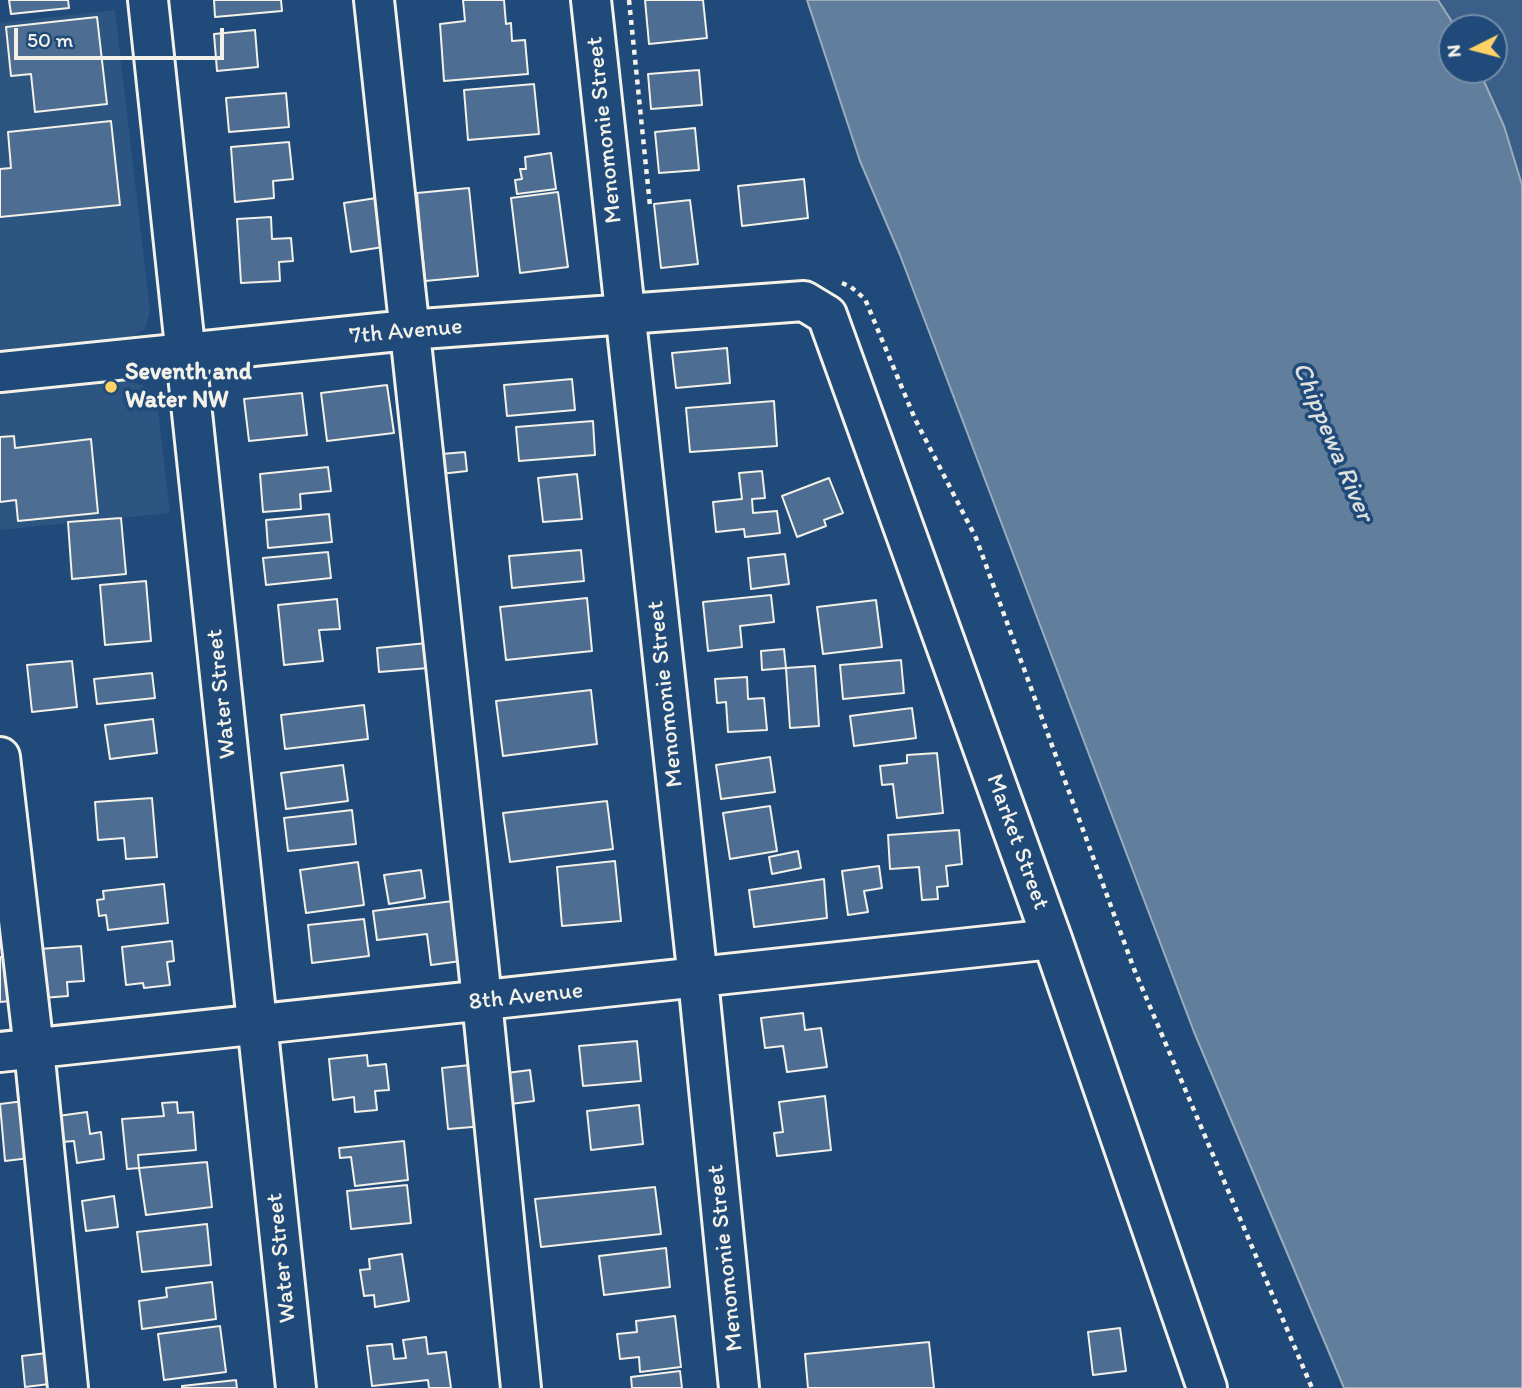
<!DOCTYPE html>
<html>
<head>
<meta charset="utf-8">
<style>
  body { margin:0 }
  #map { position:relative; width:1522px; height:1388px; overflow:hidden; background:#1f4a7a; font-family:Itim,sans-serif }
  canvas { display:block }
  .north { position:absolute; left:1438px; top:14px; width:70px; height:70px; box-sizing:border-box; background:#1f4a7a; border:2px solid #748da6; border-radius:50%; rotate:264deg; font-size:19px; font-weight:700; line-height:28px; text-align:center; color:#f4f1e8 }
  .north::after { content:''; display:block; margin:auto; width:24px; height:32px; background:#ffd166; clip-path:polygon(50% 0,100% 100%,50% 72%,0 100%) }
  .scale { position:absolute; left:14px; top:28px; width:210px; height:32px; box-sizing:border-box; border:4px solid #f4f1e8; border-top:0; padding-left:9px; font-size:21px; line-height:24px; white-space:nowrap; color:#f4f1e8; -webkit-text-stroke:5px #1f4a7a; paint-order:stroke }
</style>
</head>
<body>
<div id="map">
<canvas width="1522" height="1388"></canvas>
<div class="north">N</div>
<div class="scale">50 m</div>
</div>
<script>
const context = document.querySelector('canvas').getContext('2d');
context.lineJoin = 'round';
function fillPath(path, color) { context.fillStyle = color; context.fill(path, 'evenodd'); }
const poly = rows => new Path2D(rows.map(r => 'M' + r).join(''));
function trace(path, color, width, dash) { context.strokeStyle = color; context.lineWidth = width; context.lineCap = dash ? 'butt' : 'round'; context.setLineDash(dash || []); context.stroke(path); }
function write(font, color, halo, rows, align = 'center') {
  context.font = font + ' Itim,sans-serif'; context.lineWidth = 7; context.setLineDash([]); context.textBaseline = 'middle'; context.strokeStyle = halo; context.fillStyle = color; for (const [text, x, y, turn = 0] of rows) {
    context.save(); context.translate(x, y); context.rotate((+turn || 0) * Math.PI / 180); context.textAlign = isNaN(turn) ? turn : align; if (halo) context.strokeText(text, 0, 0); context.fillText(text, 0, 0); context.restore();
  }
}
fillPath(poly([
  [115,10,150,311,145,329,129,339,0,352,0,23],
  [126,379,148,388,157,402,170,513,0,530,0,394]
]), '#2d5581');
fillPath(poly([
  [1438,0,1522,0,1522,185,1504,126,1479,70,1494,70,1494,28,1456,28]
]), '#3a5f88');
const water = poly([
  [807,0,1438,0,1456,28,1452,28,1452,70,1479,70,1504,126,1522,185,1522,1388,1344,1388,1194,1032,900,255,860,161,807,0]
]);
fillPath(water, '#627e9d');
trace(water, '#9cacbb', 2);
const building = poly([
  [9,0,68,0,69,8,11,14,9,0],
  [214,0,281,0,282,11,215,17,214,0],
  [463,0,504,0,506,24,511,23,512,41,525,40,528,74,444,81,440,24,465,21,463,0],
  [645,0,703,0,707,38,649,44,645,0],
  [97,17,107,104,35,112,31,74,11,76,6,27,97,17],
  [255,30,258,67,217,71,214,34,255,30],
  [699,70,702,105,651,109,648,74,699,70],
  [534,84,539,134,468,140,464,90,534,84],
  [286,93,289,127,229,132,226,98,286,93],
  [111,121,120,205,0,217,0,169,11,168,8,132,111,121],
  [695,128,699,170,659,173,655,132,695,128],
  [289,142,293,179,273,181,274,198,235,202,231,147,289,142],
  [551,153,556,189,517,194,515,180,522,179,520,169,526,169,525,157,551,153],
  [804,179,808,218,742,226,738,186,804,179],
  [469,188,478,276,425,281,417,193,469,188],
  [558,192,568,267,520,273,511,198,558,192],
  [376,198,383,247,351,252,344,203,376,198],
  [690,200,698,264,661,268,654,204,690,200],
  [271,217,272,239,291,238,293,261,279,262,280,281,241,283,237,219,271,217],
  [727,348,730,383,676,388,672,353,727,348],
  [572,379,575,410,507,416,504,385,572,379],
  [387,385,394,433,327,441,321,393,387,385],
  [302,393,307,435,249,441,244,399,302,393],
  [774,401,777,446,690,452,686,408,774,401],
  [593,421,595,455,519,461,516,427,593,421],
  [14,436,15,448,91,439,98,513,18,521,16,500,0,502,0,437,14,436],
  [465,452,467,471,432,475,430,455,465,452],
  [328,467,331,491,300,494,301,509,263,512,260,474,328,467],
  [762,471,765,498,752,499,753,513,777,511,780,533,745,537,744,529,716,532,713,502,742,499,739,473,762,471],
  [577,474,582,519,543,522,538,478,577,474],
  [829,478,843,513,824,520,826,526,797,537,782,496,829,478],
  [329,514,332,542,268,548,266,520,329,514],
  [121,518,126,574,72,579,68,522,121,518],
  [581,550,584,581,512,588,509,556,581,550],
  [328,552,331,578,266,585,263,558,328,552],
  [785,554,789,584,751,589,748,558,785,554],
  [146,581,151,641,105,645,100,585,146,581],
  [771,595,774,622,740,626,742,647,708,651,703,602,771,595],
  [587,598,592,651,506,660,500,607,587,598],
  [337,599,340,629,319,630,323,661,284,665,278,605,337,599],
  [876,600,882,647,823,654,817,607,876,600],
  [427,643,429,668,379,672,377,648,427,643],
  [784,649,786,668,762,670,761,651,784,649],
  [901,660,904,693,843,699,840,665,901,660],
  [72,661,77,707,32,712,27,665,72,661],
  [815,666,819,726,790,728,786,668,815,666],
  [152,673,155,698,97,704,94,679,152,673],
  [747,677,748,699,764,698,767,730,728,732,726,702,717,703,715,679,747,677],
  [591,690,597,744,503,756,496,701,591,690],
  [364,705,368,739,285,749,281,715,364,705],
  [912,708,916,738,854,746,850,716,912,708],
  [153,719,157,753,110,759,105,725,153,719],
  [937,753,943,813,897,818,893,784,882,785,880,766,907,763,907,755,937,753],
  [770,757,775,792,721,799,716,765,770,757],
  [343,765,348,801,286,809,281,773,343,765],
  [152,798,157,857,126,859,124,838,98,840,95,802,152,798],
  [607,801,613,849,510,862,503,813,607,801],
  [770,806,777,851,730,859,723,813,770,806],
  [352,810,356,844,288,851,284,818,352,810],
  [959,830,962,864,946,866,948,886,937,887,938,899,922,900,919,867,890,869,888,835,959,830],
  [798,851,801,868,772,874,769,857,798,851],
  [615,861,621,921,562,926,557,867,615,861],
  [358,862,364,905,306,913,300,870,358,862],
  [879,866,882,888,864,891,868,912,848,915,842,871,879,866],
  [421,870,425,898,389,904,384,875,421,870],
  [824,879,827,918,754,927,749,890,824,879],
  [164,884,168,923,108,930,106,915,99,916,97,900,104,899,103,891,164,884],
  [453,901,461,961,431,965,427,934,377,940,373,911,453,901],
  [364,919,369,956,312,963,308,925,364,919],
  [172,941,174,961,167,962,170,985,144,988,143,983,126,985,122,947,172,941],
  [81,946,84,981,67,982,68,996,42,998,39,949,81,946],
  [0,957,6,957,11,1001,0,1002,0,957],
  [803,1013,805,1030,821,1028,827,1067,787,1072,783,1046,765,1048,761,1018,803,1013],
  [637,1041,641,1081,583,1086,579,1046,637,1041],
  [367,1055,368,1066,386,1064,389,1090,375,1091,377,1110,355,1112,354,1097,333,1100,329,1059,367,1055],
  [479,1064,485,1126,448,1129,442,1068,479,1064],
  [530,1070,534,1101,503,1105,499,1074,530,1070],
  [825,1096,831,1150,777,1156,774,1133,783,1132,779,1102,825,1096],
  [32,1100,38,1157,5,1161,0,1104,32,1100],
  [177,1102,178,1113,193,1112,196,1150,138,1155,139,1168,127,1169,122,1119,164,1116,162,1103,177,1102],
  [639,1105,643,1144,591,1150,587,1111,639,1105],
  [87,1112,90,1134,101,1132,104,1159,77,1163,74,1141,62,1142,58,1116,87,1112],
  [404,1141,408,1180,355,1186,351,1157,340,1158,339,1148,404,1141],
  [207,1162,212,1207,146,1215,139,1168,207,1162],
  [407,1185,411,1223,351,1229,347,1191,407,1185],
  [655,1187,661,1234,541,1247,535,1199,655,1187],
  [114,1196,118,1227,86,1231,82,1201,114,1196],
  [207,1224,211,1265,142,1272,137,1232,207,1224],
  [666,1248,670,1287,604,1295,599,1256,666,1248],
  [402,1254,409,1301,375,1307,374,1295,364,1296,360,1270,370,1269,369,1259,402,1254],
  [212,1282,216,1319,142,1329,139,1301,167,1297,166,1288,212,1282],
  [675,1316,681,1367,640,1372,639,1357,620,1359,617,1334,637,1332,636,1321,675,1316],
  [220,1326,226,1372,164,1380,158,1334,220,1326],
  [1120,1328,1126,1371,1093,1375,1088,1332,1120,1328],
  [426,1337,428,1354,446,1352,451,1388,429,1388,428,1380,372,1386,367,1346,392,1344,394,1359,406,1358,403,1340,426,1337],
  [929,1342,934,1388,808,1388,805,1354,929,1342],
  [55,1352,58,1383,25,1387,22,1356,55,1352],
  [680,1371,682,1388,632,1388,631,1377,680,1371],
  [236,1380,237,1388,182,1388,182,1386,236,1380]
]);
fillPath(building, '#4d6e92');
trace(building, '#f4f1e8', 2);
const minor = poly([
  [374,0,478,961,521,1388],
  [591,0,698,979,739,1388],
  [0,372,408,330,804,301,827,315,1052,939,1207,1388],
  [0,757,34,1049,68,1388],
  [0,1052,1052,939]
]);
const major = poly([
  [148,0,296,1388]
]);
trace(minor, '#f4f1e8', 44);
trace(major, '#f4f1e8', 44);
trace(poly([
  [629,0,650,206],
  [842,283,851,287,865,299,915,419,976,538,1134,969,1312,1388]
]), '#f4f1e8', 4.5, [5, 5]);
trace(minor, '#1f4a7a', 38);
trace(major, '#1f4a7a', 38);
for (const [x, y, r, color] of [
  [111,387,7,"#ffd166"]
]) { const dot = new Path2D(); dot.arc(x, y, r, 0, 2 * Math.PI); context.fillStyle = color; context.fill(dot); trace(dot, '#1f4a7a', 2.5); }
write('24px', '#f4f1e8', '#1f4a7a', [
  ["Menomonie Street",605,130,-96],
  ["7th Avenue",406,332,-5],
  ["Water Street",222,694,-96],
  ["Menomonie Street",666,694,-96],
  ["Market Street",1017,842,70],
  ["8th Avenue",526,997,-6],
  ["Water Street",282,1258,-96],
  ["Menomonie Street",726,1258,-96]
]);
write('bold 24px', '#f4f1e8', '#1f4a7a', [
  ["Seventh and",125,373],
  ["Water NW",125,401]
], 'left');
write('italic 26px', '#dee0dd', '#1f4a7a', [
  ["Chippewa River",1332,442,67]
]);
</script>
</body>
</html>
